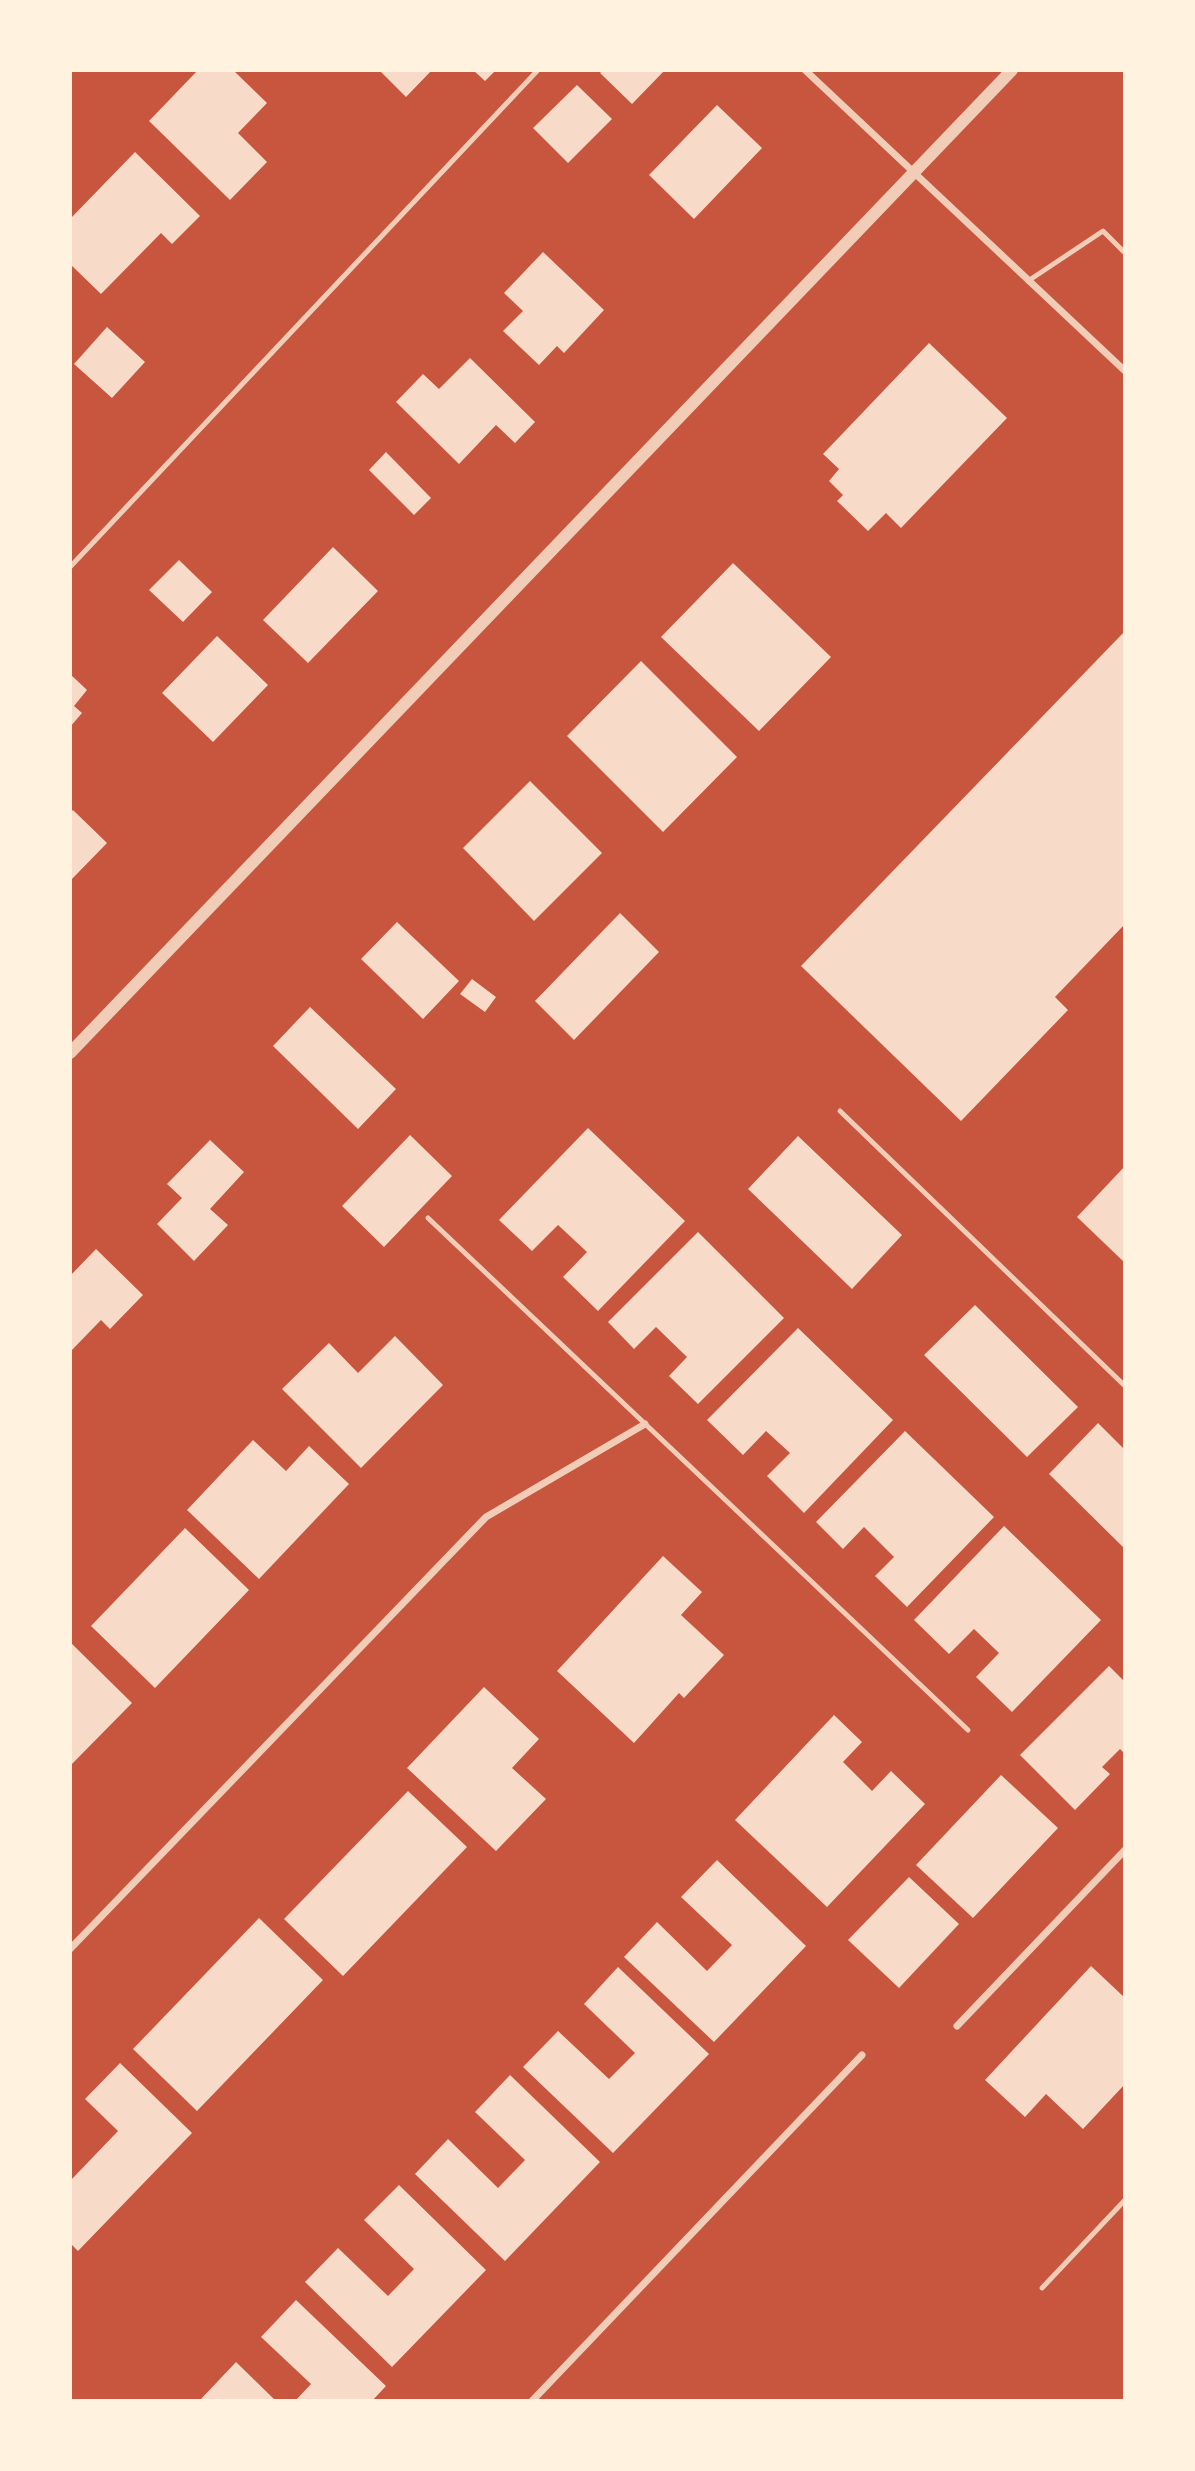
<!DOCTYPE html>
<html>
<head>
<meta charset="utf-8">
<style>
  body { margin:0 }
  #map { position:relative; width:1195px; height:2471px; overflow:hidden; background:#c8553d; font-family:"Alegreya Sans",sans-serif }
  canvas { display:block }
  .frame { position:absolute; inset:0; border:72px solid #fff3e0; pointer-events:none }
</style>
</head>
<body>
<div id="map">
<canvas width="1195" height="2471"></canvas>
<div class="frame"></div>
</div>
<script>
const context = document.querySelector('canvas').getContext('2d');
context.lineJoin = 'round';
function fillPath(path, color) { context.fillStyle = color; context.fill(path, 'evenodd'); }
const poly = rows => new Path2D(rows.map(r => 'M' + r).join(''));
function trace(path, color, width, dash) { context.strokeStyle = color; context.lineWidth = width; context.lineCap = dash ? 'butt' : 'round'; context.setLineDash(dash || []); context.stroke(path); }
fillPath(poly([
  [198,70,233,70,267,103,238,133,267,162,230,200,149,121],
  [379,70,432,70,406,97],
  [473,70,496,70,485,81],
  [603,70,665,70,632,104,600,73],
  [577,85,612,119,568,163,533,128],
  [717,105,762,148,694,219,649,175],
  [135,152,200,216,172,244,161,233,101,294,70,264,70,219],
  [543,252,604,310,564,353,557,346,539,365,503,331,523,311,504,293],
  [107,327,145,362,112,398,74,364],
  [929,343,1007,418,901,528,886,513,868,531,837,501,843,495,829,481,839,469,823,454],
  [470,358,535,422,515,443,496,425,459,464,396,402,423,374,439,389],
  [386,452,431,498,414,515,369,470],
  [333,547,378,591,308,663,263,620],
  [179,560,212,592,183,622,149,590],
  [733,563,831,657,759,731,661,637],
  [1125,631,1125,924,1055,997,1068,1010,961,1121,801,966],
  [217,636,268,685,213,742,162,693],
  [641,661,737,757,663,832,567,736],
  [70,674,87,690,74,706,82,713,70,727],
  [530,781,602,853,534,921,463,848],
  [73,810,107,843,70,881,70,813],
  [620,913,659,952,574,1040,535,1001],
  [397,922,459,981,423,1019,361,959],
  [472,979,496,997,485,1012,460,994],
  [310,1007,396,1089,358,1129,273,1046],
  [588,1128,685,1221,598,1311,563,1277,587,1252,558,1225,532,1251,499,1220],
  [410,1135,452,1176,384,1247,342,1206],
  [798,1136,902,1235,852,1289,748,1189],
  [210,1140,244,1172,210,1209,228,1225,194,1261,157,1224,182,1198,167,1184],
  [1125,1166,1125,1263,1077,1217],
  [698,1232,784,1318,698,1404,669,1376,687,1357,656,1327,634,1349,608,1322],
  [96,1249,143,1295,110,1329,101,1320,70,1352,70,1276],
  [975,1305,1078,1407,1027,1457,924,1355],
  [798,1328,893,1420,804,1513,767,1476,790,1453,766,1431,743,1455,707,1420],
  [395,1336,443,1385,361,1468,282,1389,329,1343,358,1373],
  [1098,1423,1125,1450,1125,1549,1049,1474],
  [905,1431,994,1517,907,1607,875,1576,894,1557,864,1527,843,1549,816,1522],
  [253,1440,286,1471,309,1446,349,1484,259,1579,187,1510],
  [1004,1526,1101,1620,1012,1712,976,1677,999,1653,974,1629,949,1654,914,1620],
  [185,1528,249,1590,155,1688,91,1626],
  [663,1556,702,1592,681,1615,724,1655,684,1698,679,1693,634,1743,557,1671],
  [70,1642,132,1703,70,1766],
  [1109,1666,1125,1682,1125,1754,1120,1749,1102,1767,1110,1774,1075,1810,1020,1755],
  [484,1687,539,1739,512,1768,546,1799,496,1851,407,1768],
  [834,1715,862,1742,843,1762,872,1791,891,1771,925,1804,827,1907,735,1820],
  [1001,1775,1058,1828,973,1918,916,1865],
  [408,1791,467,1847,343,1976,284,1919],
  [717,1860,806,1946,714,2042,624,1957,657,1922,707,1971,732,1945,681,1897],
  [909,1877,959,1924,899,1988,848,1940],
  [259,1918,323,1980,197,2111,133,2049],
  [1091,1966,1125,1998,1125,2084,1083,2129,1046,2094,1025,2117,985,2080],
  [618,1967,709,2054,613,2153,523,2067,558,2031,609,2079,635,2053,584,2004],
  [120,2063,192,2133,78,2251,70,2243,70,2181,118,2131,85,2099],
  [510,2075,600,2162,505,2261,415,2174,448,2139,498,2188,525,2160,475,2112],
  [399,2185,486,2270,392,2367,305,2282,338,2248,388,2296,414,2269,364,2220],
  [296,2300,386,2386,372,2401,295,2401,311,2384,261,2337],
  [236,2362,276,2401,203,2401,201,2399]
]), '#f7dbc8');
trace(poly([
  [1028,281,1103,231,1125,253],
  [70,567,538,70],
  [840,1111,1125,1386],
  [428,1218,968,1730],
  [1042,2288,1125,2200]
]), '#f1ccb7', 5);
trace(poly([
  [805,70,1125,371],
  [70,1949,486,1517,645,1424],
  [957,2026,1125,1850],
  [532,2401,862,2055]
]), '#f1ccb7', 7);
trace(poly([
  [70,1053,1012,70]
]), '#f1ccb7', 12);
</script>
</body>
</html>
